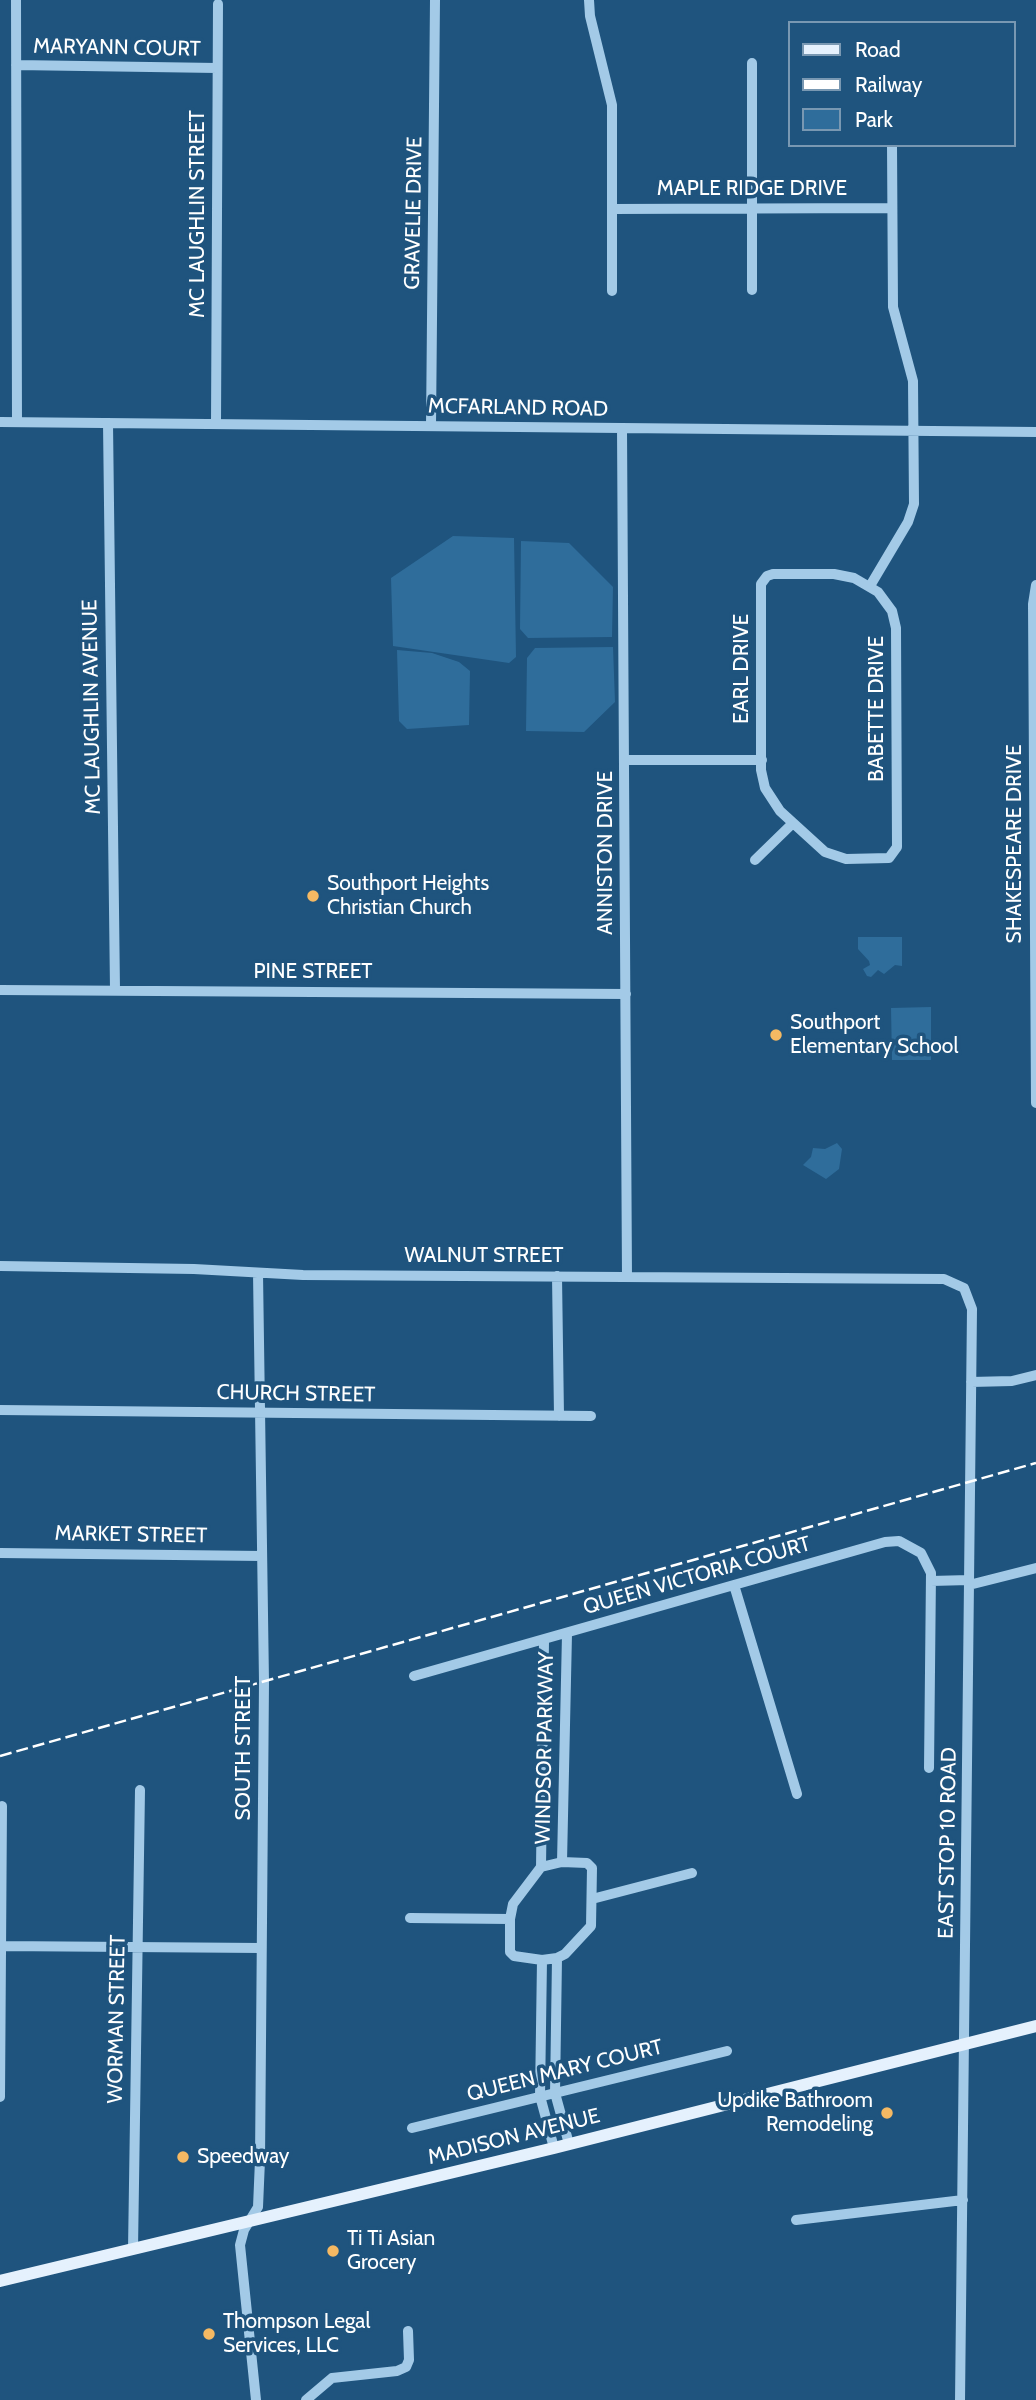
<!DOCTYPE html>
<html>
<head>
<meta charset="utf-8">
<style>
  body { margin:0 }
  #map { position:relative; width:1036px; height:2400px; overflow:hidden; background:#1f547e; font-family:Cabin,sans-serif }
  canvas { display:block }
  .legend { position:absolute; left:788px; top:21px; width:228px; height:126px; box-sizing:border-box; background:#1f547e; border:2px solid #7998b2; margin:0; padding:9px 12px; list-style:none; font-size:21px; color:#fff }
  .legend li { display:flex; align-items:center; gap:14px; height:35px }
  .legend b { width:35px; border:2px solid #7998b2 }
</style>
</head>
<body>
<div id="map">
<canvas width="1036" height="2400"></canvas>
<ul class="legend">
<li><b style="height:9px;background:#e5f1fd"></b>Road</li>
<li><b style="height:9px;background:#fff"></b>Railway</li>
<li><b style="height:19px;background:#2f6d9b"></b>Park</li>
</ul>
</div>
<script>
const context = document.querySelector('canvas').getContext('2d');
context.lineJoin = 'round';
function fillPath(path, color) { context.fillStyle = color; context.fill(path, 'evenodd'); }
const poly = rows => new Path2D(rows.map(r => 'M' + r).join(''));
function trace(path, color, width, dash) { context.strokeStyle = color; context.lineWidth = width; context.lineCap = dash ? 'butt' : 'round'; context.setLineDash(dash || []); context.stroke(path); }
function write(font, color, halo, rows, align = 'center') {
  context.font = font + ' Cabin,sans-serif'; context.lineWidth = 7; context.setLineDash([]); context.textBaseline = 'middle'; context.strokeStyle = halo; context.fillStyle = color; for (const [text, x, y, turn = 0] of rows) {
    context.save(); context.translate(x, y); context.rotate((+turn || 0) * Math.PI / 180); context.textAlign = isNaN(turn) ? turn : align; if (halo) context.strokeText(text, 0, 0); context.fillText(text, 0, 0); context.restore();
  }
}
fillPath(poly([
  [453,536,514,538,516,657,509,663,393,646,391,578],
  [521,541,569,543,613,587,612,637,528,638,520,629],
  [613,647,615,702,584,732,526,731,527,658,535,648],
  [397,650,432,653,459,662,470,671,469,725,407,729,399,721],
  [858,937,902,937,902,966,895,965,884,974,878,970,871,977,867,976,863,969,870,965,869,961,858,949],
  [931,1007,931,1060,892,1060,891,1008],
  [837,1143,842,1149,839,1169,826,1179,803,1165,811,1157,813,1148,825,1149]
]), '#2f6d9b');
trace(poly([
  [16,0,17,422],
  [589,0,590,16,612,105,612,291],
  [752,63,752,290],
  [16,65,217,68],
  [612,209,892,208],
  [0,422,1036,432],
  [108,423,115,990],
  [216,424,218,4],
  [431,426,435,0],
  [622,428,627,1277],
  [773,574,834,574,854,578,878,592,892,611,896,628,897,847,889,858,846,859,825,852,780,811,765,788,761,770,761,584,767,576,773,574],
  [1036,585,1033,604,1036,1103],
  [870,586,908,522,914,504,913,381,893,307,892,145],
  [624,760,762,760],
  [755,860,793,823],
  [0,990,626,994],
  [0,1266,194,1269,303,1275,944,1279,964,1288,972,1309,960,2400],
  [557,1276,559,1416],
  [971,1382,1012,1381,1036,1375],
  [0,1410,591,1416],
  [0,1553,262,1556],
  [931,1581,969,1580],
  [734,1585,797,1794],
  [969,1585,1036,1568],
  [414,1676,885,1542,899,1541,921,1553,931,1573,929,1768],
  [562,1862,587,1863,592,1868,591,1926,565,1954,557,1958,542,1960,514,1956,510,1952,510,1919,513,1904,541,1867,562,1862],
  [562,1862,567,1634],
  [541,1867,544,1642],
  [592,1899,692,1873],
  [410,1918,510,1919],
  [0,1946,261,1948],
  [557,1958,555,2093,569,2144],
  [542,1960,540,2096,554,2148],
  [0,2097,2,1806],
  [412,2128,727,2051],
  [796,2220,963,2200],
  [133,2249,140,1790],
  [256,2400,240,2245,244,2230,258,2207,260,2160,264,1682,258,1273],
  [306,2400,332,2378,397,2371,406,2367,409,2360,408,2331]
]), '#a3cae7', 10);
trace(poly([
  [0,2281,554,2148,1036,2026]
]), '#e5f1fd', 12);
trace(poly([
  [0,1756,1036,1463]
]), '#fff', 2.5, [12, 5]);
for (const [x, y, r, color] of [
  [313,896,7,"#f5b963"],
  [776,1035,7,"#f5b963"],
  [887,2113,7,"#f5b963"],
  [183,2157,7,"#f5b963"],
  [333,2251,7,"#f5b963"],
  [209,2334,7,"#f5b963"]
]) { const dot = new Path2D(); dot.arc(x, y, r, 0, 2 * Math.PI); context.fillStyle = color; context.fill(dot); trace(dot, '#1f547e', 2.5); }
write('21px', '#fff', '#1f547e', [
  ["MARYANN COURT",117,48,1],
  ["MAPLE RIDGE DRIVE",752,189],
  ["GRAVELIE DRIVE",414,213,-89],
  ["MC LAUGHLIN STREET",198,214,-90],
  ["MCFARLAND ROAD",518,408,1],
  ["EARL DRIVE",742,669,-90],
  ["MC LAUGHLIN AVENUE",92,707,-91],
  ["BABETTE DRIVE",877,709,-90],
  ["SHAKESPEARE DRIVE",1015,844,-90],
  ["ANNISTON DRIVE",606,853,-90],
  ["PINE STREET",313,972],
  ["WALNUT STREET",484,1256],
  ["CHURCH STREET",296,1394,1],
  ["MARKET STREET",131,1535,1],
  ["QUEEN VICTORIA COURT",697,1576,-16],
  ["SOUTH STREET",244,1748,-90],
  ["WINDSOR PARKWAY",545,1748,-89],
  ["EAST STOP 10 ROAD",948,1843,-89],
  ["WORMAN STREET",117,2019,-89],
  ["QUEEN MARY COURT",565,2071,-14],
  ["MADISON AVENUE",514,2137,-14]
]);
write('21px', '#fff', '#1f547e', [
  ["Southport Heights",327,884],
  ["Christian Church",327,908],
  ["Southport",790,1023],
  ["Elementary School",790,1047],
  ["Updike Bathroom",873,2101,"right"],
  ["Remodeling",873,2125,"right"],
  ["Speedway",197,2157],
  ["Ti Ti Asian",347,2239],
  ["Grocery",347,2263],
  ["Thompson Legal",223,2322],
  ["Services, LLC",223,2346]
], 'left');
</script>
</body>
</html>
